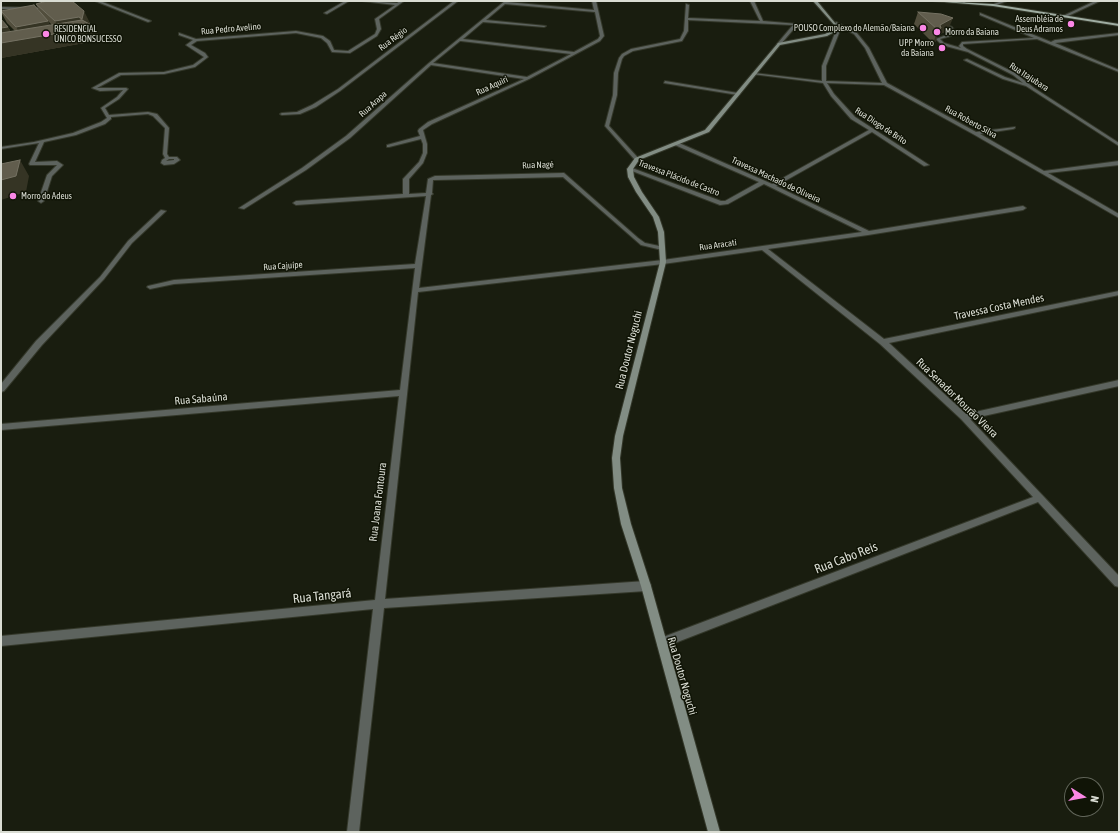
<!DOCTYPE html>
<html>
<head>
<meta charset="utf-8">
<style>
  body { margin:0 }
  #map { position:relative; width:1120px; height:833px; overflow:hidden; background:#191d0f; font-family:"Asap Condensed",sans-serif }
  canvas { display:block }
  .frame { position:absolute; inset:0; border:2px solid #d9dcd3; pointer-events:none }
  .north { position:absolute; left:1064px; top:777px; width:40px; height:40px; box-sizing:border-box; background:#101406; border:1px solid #606458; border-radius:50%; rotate:101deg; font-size:11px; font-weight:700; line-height:16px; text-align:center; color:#d9dcd3 }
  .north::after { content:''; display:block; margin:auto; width:14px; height:18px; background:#fb87e6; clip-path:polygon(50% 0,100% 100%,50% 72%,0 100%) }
</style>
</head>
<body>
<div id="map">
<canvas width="1120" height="833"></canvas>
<div class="frame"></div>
<div class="north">N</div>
</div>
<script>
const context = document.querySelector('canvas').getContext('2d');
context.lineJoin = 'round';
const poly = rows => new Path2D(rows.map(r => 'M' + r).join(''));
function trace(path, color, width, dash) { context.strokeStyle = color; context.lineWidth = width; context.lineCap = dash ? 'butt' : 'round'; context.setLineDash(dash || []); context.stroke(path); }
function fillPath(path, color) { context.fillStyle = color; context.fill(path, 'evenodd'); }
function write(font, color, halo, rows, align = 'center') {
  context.font = font + ' "Asap Condensed",sans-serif'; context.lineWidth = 3; context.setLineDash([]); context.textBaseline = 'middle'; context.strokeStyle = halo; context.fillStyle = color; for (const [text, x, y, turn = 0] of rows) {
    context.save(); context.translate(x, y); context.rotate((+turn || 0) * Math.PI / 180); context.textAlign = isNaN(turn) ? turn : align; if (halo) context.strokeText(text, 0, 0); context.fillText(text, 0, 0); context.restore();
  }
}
const street = poly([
  [95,1,100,1,151,21,148,22,95,1],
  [345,1,349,1,327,14,324,13,345,1],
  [362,1,397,3,400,1,404,1,379,19,381,29,377,36,350,53,332,52,327,43,321,38,296,33,197,41,191,45,205,53,208,57,195,67,164,74,121,75,97,88,126,88,128,89,119,99,105,108,109,115,148,112,157,114,169,128,167,154,169,157,177,157,180,160,174,164,164,165,161,163,162,160,165,158,163,154,165,128,153,116,148,114,111,117,111,119,105,124,76,135,44,142,35,162,57,161,63,165,52,176,44,201,41,203,38,201,47,175,57,165,30,165,29,164,39,143,1,149,1,147,34,142,73,133,101,122,107,118,101,108,117,97,123,90,100,91,92,88,119,73,164,72,193,65,204,57,186,45,193,40,179,35,179,33,196,39,296,31,323,36,330,41,334,50,348,51,375,34,377,29,375,19,395,5,362,1],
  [169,159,174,159,174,160,166,161,169,159],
  [454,1,458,1,340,91,316,107,300,114,282,115,280,114,282,113,297,112,312,105,338,89,454,1],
  [505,1,509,1,507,2,594,10,592,1,596,1,604,36,600,41,529,79,432,124,423,130,427,144,427,153,423,163,409,179,409,194,426,193,428,179,435,176,564,173,638,238,645,243,664,247,665,248,662,250,641,245,563,177,435,180,433,180,432,193,433,194,431,195,419,288,663,260,862,232,764,184,728,204,720,205,627,169,632,168,721,201,725,201,759,182,675,145,675,143,679,143,772,184,869,130,851,119,831,96,823,83,752,74,754,73,822,81,822,66,837,28,839,27,841,28,826,66,826,81,882,83,865,48,854,34,835,24,836,22,856,32,869,48,887,83,976,132,1015,127,1015,128,1013,129,980,134,1044,171,1119,161,1119,165,1048,173,1119,214,1119,218,973,134,884,85,827,83,834,94,855,117,929,165,924,166,872,132,776,186,869,231,1023,206,1026,208,1023,210,868,235,768,249,884,339,1119,291,1119,295,889,343,966,414,1119,380,1119,386,970,419,1119,576,1119,587,1115,586,1038,502,662,648,658,647,657,643,658,639,1033,497,961,419,880,344,762,250,663,264,418,292,385,599,646,581,650,583,651,586,650,589,646,591,384,608,359,832,347,832,373,609,1,646,1,636,375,600,399,396,1,430,1,424,400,390,415,268,174,284,150,289,147,287,148,286,174,280,415,264,426,196,296,205,293,203,296,201,403,194,403,179,419,162,423,153,423,144,421,139,389,147,387,147,387,145,420,136,418,131,419,129,428,122,524,79,431,65,350,138,306,170,244,209,239,208,302,168,346,136,429,63,505,1],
  [505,4,595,12,600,36,598,39,574,52,463,39,483,22,544,27,546,26,486,20,505,4],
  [460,41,461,41,571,54,527,77,433,63,460,41],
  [750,1,754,1,763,21,798,24,780,45,777,44,793,25,688,20,688,31,682,41,633,51,624,56,622,59,618,73,617,95,609,126,639,159,635,160,605,126,613,95,614,73,619,58,622,54,631,49,680,39,684,31,686,4,689,5,688,18,760,21,750,1],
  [960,1,964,1,966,2,964,3,960,1],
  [1002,1,1007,1,994,6,991,5,1002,1],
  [1095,1,1100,1,1066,17,1063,16,1095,1],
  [1,7,48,8,50,9,1,9,1,7],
  [980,13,1051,42,1055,40,1119,33,1119,35,1055,43,1119,70,1119,72,1037,39,963,44,963,46,967,49,1015,73,1034,88,1119,143,1119,146,1026,86,1003,79,964,60,967,59,1005,77,1023,83,1013,75,968,52,942,45,936,39,949,34,951,31,950,29,938,24,939,22,952,27,955,31,951,36,940,39,944,43,961,48,959,46,962,42,1034,38,980,15,980,13],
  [665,81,738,93,740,94,738,95,664,83,665,81],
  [161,210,166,211,132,243,104,279,42,345,4,391,1,392,1,384,36,341,100,277,128,241,161,210]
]);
const secondary = poly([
  [813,1,817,1,840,29,827,36,780,45,709,132,639,160,633,169,634,177,642,192,659,217,664,232,666,262,623,436,620,458,622,488,631,524,651,586,720,832,708,832,641,586,621,524,614,488,612,458,615,436,660,262,658,232,653,217,636,192,628,177,627,169,635,158,705,130,778,43,825,34,837,28,813,1]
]);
const primary = poly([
  [932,1,993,4,1119,24,1119,26,993,6,932,1]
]);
trace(street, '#34382a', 2);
trace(secondary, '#34382a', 2);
trace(primary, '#34382a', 2);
fillPath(street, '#5d635e');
fillPath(secondary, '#828d84');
fillPath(primary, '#9fada2');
fillPath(poly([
  [72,1,90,23,90,24,101,40,1,58,8,27,11,32,15,31,7,23,1,12,40,13,36,4],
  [48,21,52,25,50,26],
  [918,12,948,30,937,36,936,41,933,43,914,24]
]), '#524e3d');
fillPath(poly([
  [84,11,90,23,89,28,95,27,101,40,1,58,1,43,61,33,55,21,79,17,85,29,87,29,82,19],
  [953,18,948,30,937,36,936,41,933,43,940,25],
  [48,21,54,34,23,39,16,27],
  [8,27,15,40,1,42,1,28],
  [20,160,29,176,26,192,1,200,1,180]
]), '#353424');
const building = poly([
  [47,1,72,1,84,11,82,19,79,17,55,21,36,4,47,1],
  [34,5,48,21,16,27,1,11,34,5],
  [918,12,941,14,953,18,940,25,941,28,938,30,918,12],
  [1,19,8,27,1,28,1,19],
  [82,20,95,27,1,43,1,33,82,20],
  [20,160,16,176,1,180,1,164,20,160]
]);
fillPath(building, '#615d4d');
trace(building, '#747162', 1);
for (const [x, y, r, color] of [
  [1071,24,4,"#fb87e6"],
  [923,28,4,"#fb87e6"],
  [937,32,4,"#fb87e6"],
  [46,34,4,"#fb87e6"],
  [942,48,4,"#fb87e6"],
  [13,196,4,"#fb87e6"]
]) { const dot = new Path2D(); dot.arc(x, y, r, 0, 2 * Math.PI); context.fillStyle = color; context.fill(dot); trace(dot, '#101406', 1.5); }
write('9px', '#d9dcd3', '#101406', [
  ["Assembléia de",1063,19],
  ["Deus Adramos",1063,29],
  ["POUSO Complexo do Alemão/Baiana",915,28],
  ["RESIDENCIAL",54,29,"left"],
  ["ÚNICO BONSUCESSO",54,39,"left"],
  ["Morro da Baiana",945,32,"left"],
  ["UPP Morro",934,43],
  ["da Baiana",934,53],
  ["Morro do Adeus",21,196,"left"]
], 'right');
write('9px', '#d9dcd3', '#101406', [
  ["Rua Pedro Avelino",231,29,-5],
  ["Rua Régio",393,39,-37],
  ["Rua Itajubara",1029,77,33],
  ["Rua Aquiri",492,86,-25],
  ["Rua Arapa",373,104,-42],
  ["Rua Roberto Silva",971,122,29],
  ["Rua Diogo de Brito",881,126,33],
  ["Rua Nagé",538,165,-2],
  ["Travessa Plácido de Castro",679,178,21],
  ["Travessa Machado de Oliveira",776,180,25],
  ["Rua Aracati",718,245,-8],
  ["Rua Cajuípe",283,266,-4]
]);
write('11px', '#d9dcd3', '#101406', [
  ["Travessa Costa Mendes",999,307,-12],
  ["Rua Doutor Noguchi",629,350,-76],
  ["Rua Senador Mourão Vieira",957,398,44],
  ["Rua Sabaúna",201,399,-5],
  ["Rua Joana Fontoura",378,502,-83],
  ["Rua Doutor Noguchi",682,676,74]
]);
write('13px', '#d9dcd3', '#101406', [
  ["Rua Cabo Reis",846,558,-21],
  ["Rua Tangará",322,596,-6]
]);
</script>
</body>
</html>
